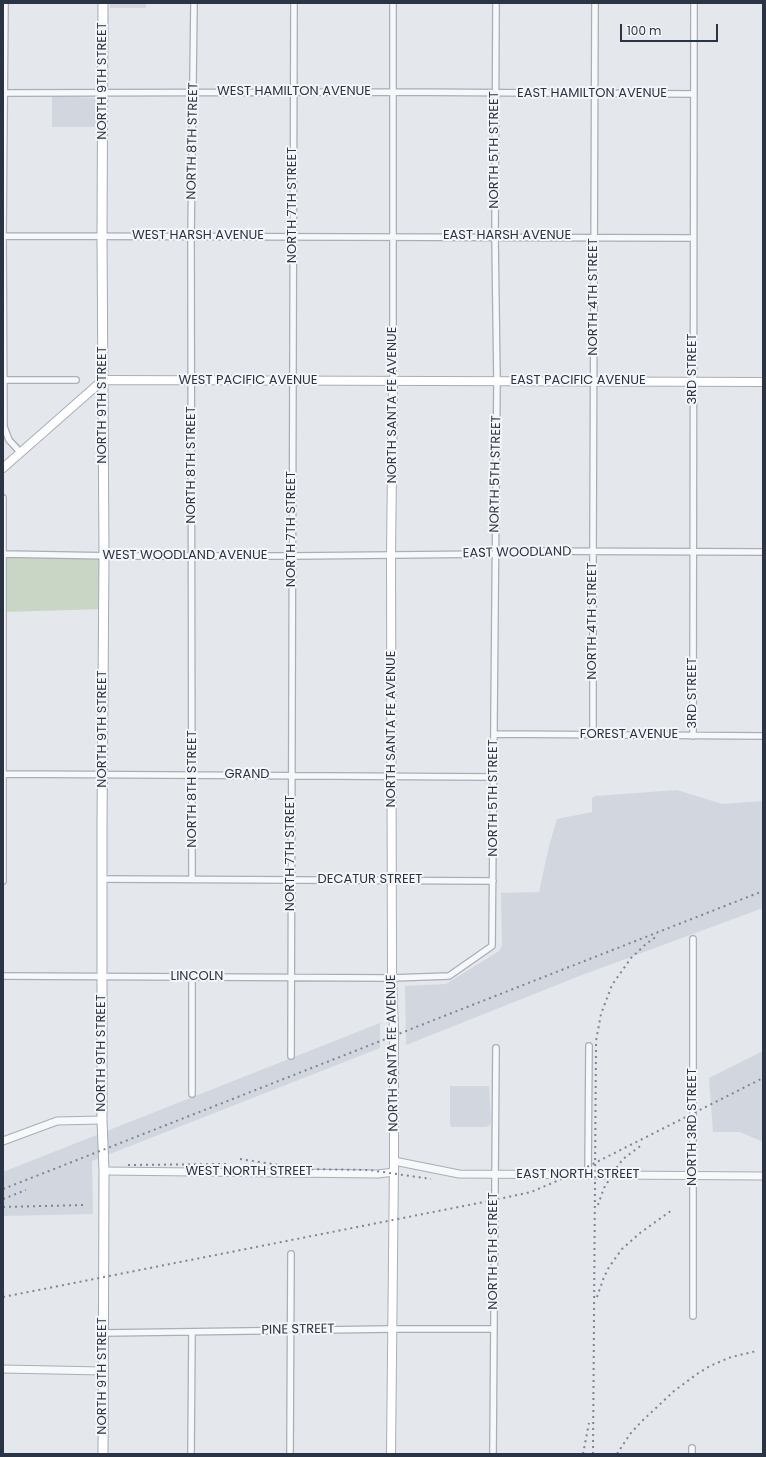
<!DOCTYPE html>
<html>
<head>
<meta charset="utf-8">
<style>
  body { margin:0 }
  #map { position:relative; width:766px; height:1457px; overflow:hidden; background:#e4e7ec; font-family:Poppins,sans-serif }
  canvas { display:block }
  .frame { position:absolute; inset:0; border:4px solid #2b3445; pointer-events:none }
  .scale { position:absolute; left:620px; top:24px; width:98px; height:18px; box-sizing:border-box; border:2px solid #2b3445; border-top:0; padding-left:5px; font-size:12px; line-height:14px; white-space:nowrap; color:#2b3445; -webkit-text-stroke:3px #f4f6f9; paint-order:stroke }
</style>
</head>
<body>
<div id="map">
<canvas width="766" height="1457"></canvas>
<div class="frame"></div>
<div class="scale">100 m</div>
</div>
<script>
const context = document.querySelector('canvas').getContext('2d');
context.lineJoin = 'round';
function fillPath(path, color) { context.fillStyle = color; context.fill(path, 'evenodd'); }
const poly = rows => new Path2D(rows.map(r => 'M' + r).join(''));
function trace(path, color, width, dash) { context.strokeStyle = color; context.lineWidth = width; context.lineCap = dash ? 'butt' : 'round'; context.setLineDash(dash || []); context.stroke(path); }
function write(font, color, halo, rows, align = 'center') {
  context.font = font + ' Poppins,sans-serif'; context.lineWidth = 4; context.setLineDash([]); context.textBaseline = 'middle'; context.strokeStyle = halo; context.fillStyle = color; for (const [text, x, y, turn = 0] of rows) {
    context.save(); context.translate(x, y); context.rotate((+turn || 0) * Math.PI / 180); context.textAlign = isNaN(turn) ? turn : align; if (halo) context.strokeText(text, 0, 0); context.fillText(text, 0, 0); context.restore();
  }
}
fillPath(poly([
  [110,3,146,3,146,8,110,8],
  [52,96,95,98,96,101,96,127,52,127],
  [677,790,722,804,763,801,763,908,582,975,406,1045,405,986,446,984,499,951,502,946,501,893,539,892,549,846,557,819,592,812,592,798,596,796],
  [380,1023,380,1048,92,1161,93,1214,3,1216,3,1172],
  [763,1051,763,1142,740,1132,713,1132,709,1078],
  [450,1086,489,1086,491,1121,490,1125,486,1127,452,1127,450,1125]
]), '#d2d6de');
fillPath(poly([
  [3,554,104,556,104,609,3,612]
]), '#c9d6c5');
const minor = poly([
  [5,3,3,236,4,427,9,440,20,452],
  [3,93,393,92,694,94],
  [3,236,693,238],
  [3,380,76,380],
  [393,381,393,3],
  [3,498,3,881],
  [3,554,114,556,292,556,495,554,504,551,763,552],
  [494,734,763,736],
  [593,735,593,551,595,3],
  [693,736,694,3],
  [3,774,494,777],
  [102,879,493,881],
  [192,879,191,236,194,3],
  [3,976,392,978,449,976,492,946,497,381,495,236,496,3],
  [291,1056,294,3],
  [192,1094,192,977],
  [588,1175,589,1046],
  [693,1316,693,939],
  [103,1333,392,1329,494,1329],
  [191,1454,192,1332],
  [290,1454,291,1254],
  [493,1454,496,1048],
  [692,1454,692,1448]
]);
const tertiary = poly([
  [3,1141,57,1121,102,1120],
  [394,1161,459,1174,763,1176],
  [104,1171,378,1174,394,1172],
  [3,1369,103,1371]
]);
const secondary = poly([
  [3,468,103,380,763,382],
  [391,1454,394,1161,394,1031,392,978,391,555,393,381]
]);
const primary = poly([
  [103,3,102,236,104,556,102,825,102,1120,104,1171,103,1454]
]);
trace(minor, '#a9aeb7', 8);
trace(tertiary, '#a9aeb7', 9);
trace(secondary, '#a9aeb7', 10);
trace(primary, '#a3abb8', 11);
trace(minor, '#f7f8fa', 5.5);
trace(tertiary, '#f7f8fa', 7);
trace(secondary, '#fff', 8);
trace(primary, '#fff', 9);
trace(poly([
  [240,1159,305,1169,369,1170,431,1179],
  [128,1165,226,1164],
  [3,1189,763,891],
  [3,1199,26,1190],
  [598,1205,604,1188,617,1167,623,1159,643,1144],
  [3,1207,85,1205],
  [3,1297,494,1200,531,1192,571,1175,763,1078],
  [597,1297,604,1277,609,1267,622,1249,640,1233,672,1210],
  [583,1454,589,1423],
  [593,1454,596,1041,601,1014,612,985,631,958,646,944,657,936],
  [617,1454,630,1434,641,1422,674,1391,697,1374,710,1366,731,1357,757,1351]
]), '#7d8696', 2, [2, 4]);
write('13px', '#2b3445', '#f4f6f9', [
  ["NORTH 9TH STREET",103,81,-90],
  ["WEST HAMILTON AVENUE",294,92],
  ["EAST HAMILTON AVENUE",592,94],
  ["NORTH 8TH STREET",193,141,-89],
  ["NORTH 5TH STREET",495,150,-90],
  ["NORTH 7TH STREET",293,205,-90],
  ["WEST HARSH AVENUE",198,236],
  ["EAST HARSH AVENUE",507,236],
  ["NORTH 4TH STREET",594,297,-90],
  ["3RD STREET",693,369,-90],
  ["WEST PACIFIC AVENUE",248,381],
  ["EAST PACIFIC AVENUE",578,381],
  ["NORTH 9TH STREET",103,405,-90],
  ["NORTH SANTA FE AVENUE",393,405,-90],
  ["NORTH 8TH STREET",192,465,-90],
  ["NORTH 5TH STREET",496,474,-89],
  ["NORTH 7TH STREET",292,529,-90],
  ["EAST WOODLAND",517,553,-1],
  ["WEST WOODLAND AVENUE",185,556],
  ["NORTH 4TH STREET",593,621,-90],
  ["3RD STREET",693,693,-90],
  ["NORTH 9TH STREET",103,729,-90],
  ["NORTH SANTA FE AVENUE",392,729,-90],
  ["FOREST AVENUE",629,735],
  ["GRAND",247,775],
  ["NORTH 8TH STREET",193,789,-90],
  ["NORTH 5TH STREET",494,798,-90],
  ["NORTH 7TH STREET",291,853,-90],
  ["DECATUR STREET",370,880],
  ["LINCOLN",197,977],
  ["NORTH 9TH STREET",102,1053,-90],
  ["NORTH SANTA FE AVENUE",393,1053,-91],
  ["NORTH 3RD STREET",693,1127,-90],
  ["WEST NORTH STREET",249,1172],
  ["EAST NORTH STREET",578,1175],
  ["NORTH 5TH STREET",494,1251,-90],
  ["PINE STREET",298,1330,-1],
  ["NORTH 9TH STREET",103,1376,-90]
]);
</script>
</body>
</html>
